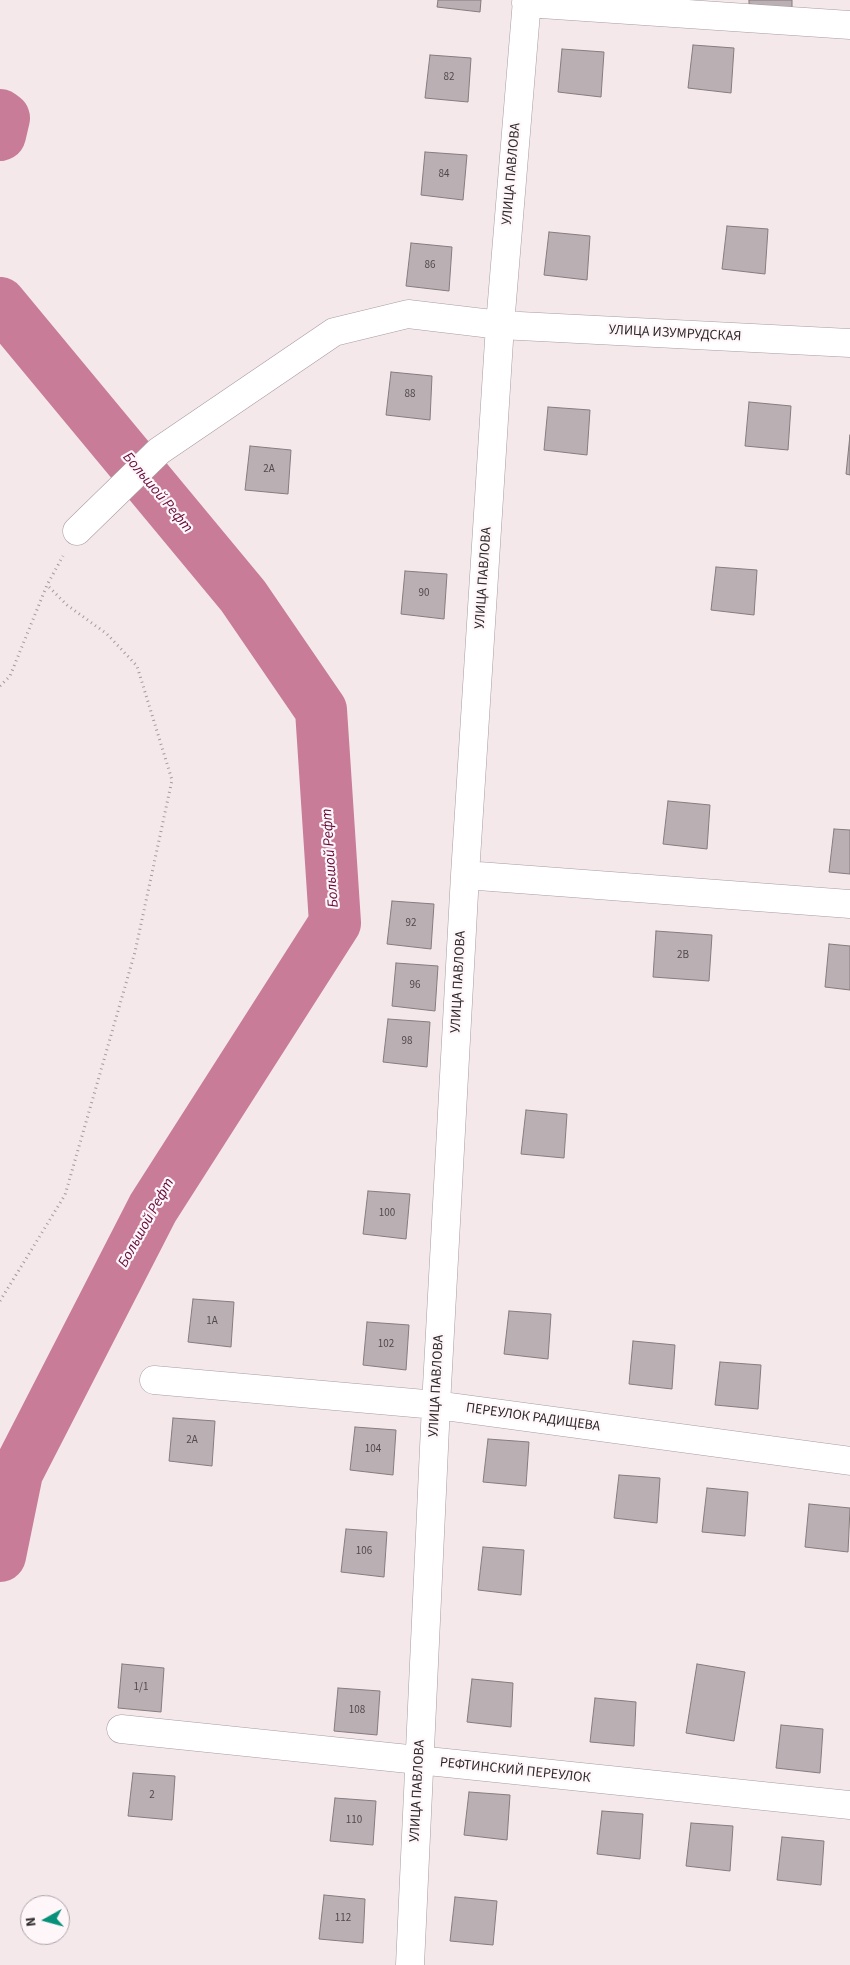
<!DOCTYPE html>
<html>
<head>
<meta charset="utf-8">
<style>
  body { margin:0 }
  #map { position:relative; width:850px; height:1965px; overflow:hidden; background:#f4e8eb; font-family:"Source Sans 3",sans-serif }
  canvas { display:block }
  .north { position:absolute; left:20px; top:1895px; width:50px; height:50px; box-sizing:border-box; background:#fef6f9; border:1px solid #aba4a7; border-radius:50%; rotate:263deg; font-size:14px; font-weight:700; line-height:20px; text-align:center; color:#2e292b }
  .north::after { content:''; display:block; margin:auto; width:18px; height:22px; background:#069079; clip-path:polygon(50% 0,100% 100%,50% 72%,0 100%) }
</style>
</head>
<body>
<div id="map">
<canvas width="850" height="1965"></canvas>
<div class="north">N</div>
</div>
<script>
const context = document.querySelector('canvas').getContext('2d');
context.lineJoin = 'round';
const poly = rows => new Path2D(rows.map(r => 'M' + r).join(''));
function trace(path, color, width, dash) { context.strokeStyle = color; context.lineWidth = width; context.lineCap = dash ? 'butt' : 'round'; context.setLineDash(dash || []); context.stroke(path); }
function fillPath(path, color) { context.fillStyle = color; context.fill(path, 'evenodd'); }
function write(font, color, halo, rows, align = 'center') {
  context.font = font + ' "Source Sans 3",sans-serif'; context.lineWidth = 4.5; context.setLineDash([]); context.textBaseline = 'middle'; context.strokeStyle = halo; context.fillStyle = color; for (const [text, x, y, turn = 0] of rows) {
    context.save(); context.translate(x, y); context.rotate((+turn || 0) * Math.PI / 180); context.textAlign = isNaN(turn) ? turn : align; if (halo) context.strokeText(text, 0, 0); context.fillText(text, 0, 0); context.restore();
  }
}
trace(poly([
  [0,115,4,118,0,135],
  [0,303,243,596,321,710,335,923,153,1208,17,1473,0,1556]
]), '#c87c98', 52);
const building = poly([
  [438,0,481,0,480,12,437,7,438,0],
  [749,0,792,0,792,9,749,4,749,0],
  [693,45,734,48,731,93,688,88,693,45],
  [562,49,604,52,601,97,558,92,562,49],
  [430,55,471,58,468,102,425,98,430,55],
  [425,152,467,155,463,200,421,195,425,152],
  [727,226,768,229,765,274,722,269,727,226],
  [549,232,590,236,587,280,544,275,549,232],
  [411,243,452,247,449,291,406,286,411,243],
  [391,372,432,376,430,420,386,415,391,372],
  [749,402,791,406,788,450,745,446,749,402],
  [548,407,590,410,587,455,544,450,548,407],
  [850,435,850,475,846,474,850,435],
  [250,446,291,450,288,494,245,490,250,446],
  [716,567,757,570,754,615,711,610,716,567],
  [405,571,447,574,444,619,401,614,405,571],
  [668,801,710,805,707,849,663,844,668,801],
  [834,829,850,830,850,874,829,872,834,829],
  [392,901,434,904,431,949,387,944,392,901],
  [656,931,712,935,709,981,653,977,656,931],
  [829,944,850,946,850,990,825,987,829,944],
  [396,963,438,966,435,1011,392,1006,396,963],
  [388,1019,430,1022,427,1067,383,1062,388,1019],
  [526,1110,567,1114,564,1158,521,1154,526,1110],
  [368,1191,410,1194,406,1239,363,1234,368,1191],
  [193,1299,234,1302,231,1347,188,1342,193,1299],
  [509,1311,551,1314,548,1359,504,1354,509,1311],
  [367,1322,409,1325,406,1370,363,1365,367,1322],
  [633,1341,675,1345,672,1389,629,1384,633,1341],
  [720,1362,761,1365,758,1409,715,1405,720,1362],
  [173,1418,215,1421,212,1466,169,1461,173,1418],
  [355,1427,396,1430,393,1475,350,1470,355,1427],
  [488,1439,529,1442,526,1486,483,1482,488,1439],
  [619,1475,660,1478,657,1523,614,1518,619,1475],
  [707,1488,748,1492,745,1536,702,1532,707,1488],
  [809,1504,850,1508,848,1552,805,1547,809,1504],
  [346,1529,387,1532,384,1577,341,1572,346,1529],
  [483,1547,524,1550,521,1595,478,1590,483,1547],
  [122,1664,164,1668,161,1712,118,1708,122,1664],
  [697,1664,745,1672,734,1741,686,1733,697,1664],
  [472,1679,513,1683,511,1727,467,1722,472,1679],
  [338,1688,380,1691,377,1735,334,1731,338,1688],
  [595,1698,636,1702,634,1746,590,1742,595,1698],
  [781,1725,823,1729,820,1773,776,1768,781,1725],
  [133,1773,175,1776,172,1820,128,1816,133,1773],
  [469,1792,510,1795,507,1840,464,1835,469,1792],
  [335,1798,376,1801,373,1845,330,1841,335,1798],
  [602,1811,643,1814,640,1859,597,1854,602,1811],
  [691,1823,733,1826,730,1871,686,1866,691,1823],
  [782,1837,824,1841,821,1885,777,1880,782,1837],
  [324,1895,365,1899,363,1943,319,1939,324,1895],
  [455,1897,497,1901,493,1945,450,1941,455,1897]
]);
fillPath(building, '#baafb2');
trace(building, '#867b7e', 1);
const minor = poly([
  [526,3,850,25],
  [77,531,159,451,334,332,408,314,500,325,850,343],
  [465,875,850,904],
  [154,1380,436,1405,850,1461],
  [121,1729,850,1805],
  [410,1965,436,1405,465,875,500,325,527,0]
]);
trace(minor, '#a79ca0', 29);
trace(poly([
  [0,686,10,676,47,585,63,556],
  [0,1301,65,1195,135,952,172,780,137,666,107,634,67,605,47,585]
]), '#a49a9d', 3, [1, 4]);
trace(minor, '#fff', 28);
write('11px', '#514a4d', null, [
  ["82",449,78],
  ["84",444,175],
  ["86",430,266],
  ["88",410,395],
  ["2А",269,470],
  ["90",424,594],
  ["92",411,924],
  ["2В",683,956],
  ["96",415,986],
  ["98",407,1042],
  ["100",387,1214],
  ["1А",212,1322],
  ["102",386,1345],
  ["2А",192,1441],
  ["104",373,1450],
  ["106",364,1552],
  ["1/1",141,1688],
  ["108",357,1711],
  ["2",152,1796],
  ["110",354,1821],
  ["112",343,1919]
]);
write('14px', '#2e292b', '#fef6f9', [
  ["УЛИЦА ПАВЛОВА",512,174,-85],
  ["УЛИЦА ИЗУМРУДСКАЯ",675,334,3],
  ["УЛИЦА ПАВЛОВА",484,578,-86],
  ["УЛИЦА ПАВЛОВА",459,982,-87],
  ["УЛИЦА ПАВЛОВА",437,1386,-87],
  ["ПЕРЕУЛОК РАДИЩЕВА",533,1418,8],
  ["РЕФТИНСКИЙ ПЕРЕУЛОК",515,1771,6],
  ["УЛИЦА ПАВЛОВА",418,1791,-87]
]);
write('italic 15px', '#660839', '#fef6f9', [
  ["Большой Рефт",157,493,50],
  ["Большой Рефт",331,858,-94],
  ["Большой Рефт",147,1223,-61]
]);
</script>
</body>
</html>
